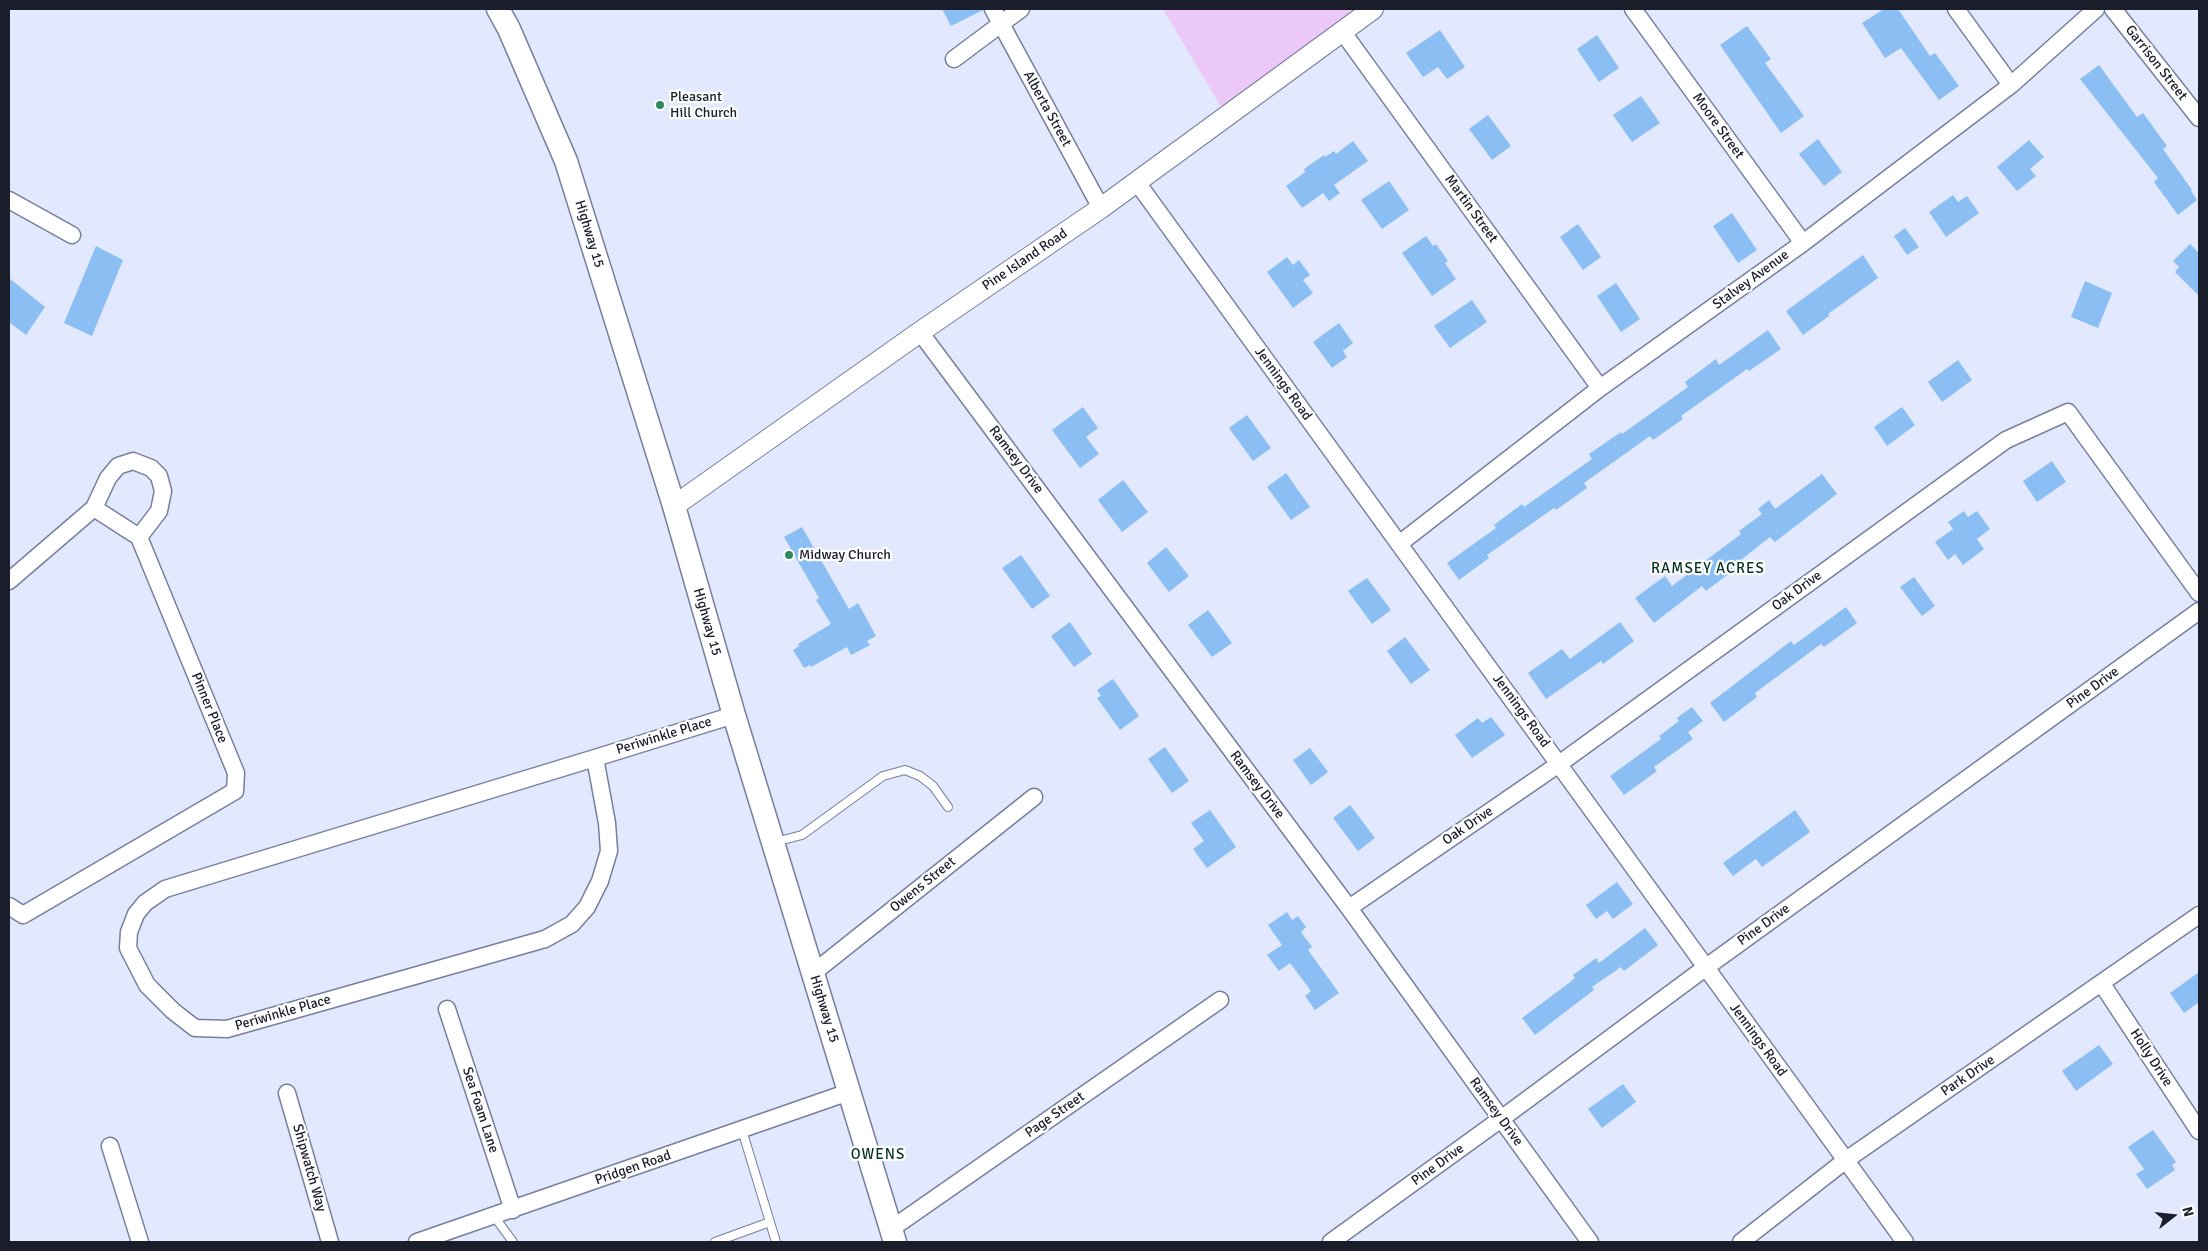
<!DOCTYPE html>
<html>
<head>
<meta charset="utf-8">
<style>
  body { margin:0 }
  #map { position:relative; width:2208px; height:1251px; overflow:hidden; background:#e2e8fd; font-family:Signika,sans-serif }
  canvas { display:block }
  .frame { position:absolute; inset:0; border:10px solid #1a1d2a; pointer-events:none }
  .north { position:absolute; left:2148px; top:1191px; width:50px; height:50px; -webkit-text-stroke:4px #fff; paint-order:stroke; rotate:74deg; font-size:14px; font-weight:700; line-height:20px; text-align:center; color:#1a1d2a }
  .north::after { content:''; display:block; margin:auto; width:18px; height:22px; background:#1a1d2a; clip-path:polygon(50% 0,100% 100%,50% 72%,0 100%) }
</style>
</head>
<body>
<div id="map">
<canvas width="2208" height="1251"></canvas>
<div class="frame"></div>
<div class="north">N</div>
</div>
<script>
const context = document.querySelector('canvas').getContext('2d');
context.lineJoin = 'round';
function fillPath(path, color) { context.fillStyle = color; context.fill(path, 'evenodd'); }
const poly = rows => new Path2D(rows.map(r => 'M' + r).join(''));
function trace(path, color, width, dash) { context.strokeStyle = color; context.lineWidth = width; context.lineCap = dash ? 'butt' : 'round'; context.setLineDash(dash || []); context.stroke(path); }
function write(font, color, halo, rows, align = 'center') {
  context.font = font + ' Signika,sans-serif'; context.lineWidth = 4.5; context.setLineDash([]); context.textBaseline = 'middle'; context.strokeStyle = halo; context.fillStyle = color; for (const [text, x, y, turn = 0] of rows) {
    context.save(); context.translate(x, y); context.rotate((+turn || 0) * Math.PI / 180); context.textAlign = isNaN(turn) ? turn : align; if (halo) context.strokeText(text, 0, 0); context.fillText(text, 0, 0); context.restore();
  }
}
fillPath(poly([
  [1163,9,1373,9,1227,117]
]), '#ecc8f8');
fillPath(poly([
  [942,9,983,9,983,10,951,26],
  [1884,9,1898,9,1930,56,1935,53,1959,86,1939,100,1901,48,1885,58,1862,23],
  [1747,26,1771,59,1765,63,1804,116,1781,133,1720,45],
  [1440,30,1465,67,1447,79,1438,67,1423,77,1406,53],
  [1597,35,1619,68,1599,82,1577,49],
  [2099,65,2137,117,2143,113,2167,146,2163,149,2192,190,2191,191,2197,200,2178,215,2154,182,2158,178,2080,79],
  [1641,96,1660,123,1632,142,1613,115],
  [1488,115,1511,146,1492,160,1469,129],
  [1818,139,1842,172,1824,186,1799,154],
  [2029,140,2044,157,2030,169,2036,176,2017,191,1997,167],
  [1353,141,1368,161,1334,185,1340,193,1329,201,1323,193,1302,208,1286,186,1305,172,1304,169,1324,155,1325,157,1334,151,1336,154],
  [1389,181,1409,210,1382,229,1361,200],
  [1953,195,1958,202,1967,196,1979,213,1946,237,1929,212],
  [1732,213,1757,250,1738,263,1713,226],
  [1578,224,1601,257,1583,270,1560,237],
  [1905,228,1919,247,1907,255,1894,236],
  [1426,236,1433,246,1436,244,1448,261,1445,263,1456,279,1432,296,1402,253],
  [2190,244,2199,253,2199,296,2175,272,2179,267,2173,261],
  [96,246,123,260,92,336,64,323],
  [1863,255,1878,278,1828,314,1829,316,1803,335,1786,311],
  [1287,257,1293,265,1299,260,1310,275,1303,280,1313,293,1293,308,1267,272],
  [9,278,45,307,26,335,9,322],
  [2085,281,2112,293,2098,328,2071,317],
  [1616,283,1640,319,1621,332,1597,296],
  [1472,300,1487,322,1450,348,1434,326],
  [1339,323,1353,343,1343,351,1347,357,1332,368,1313,342],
  [1768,330,1781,349,1749,371,1747,369,1681,416,1683,419,1653,440,1650,436,1584,483,1587,488,1556,510,1554,508,1487,555,1489,558,1459,580,1447,563,1496,528,1494,525,1522,504,1524,507,1592,459,1589,454,1621,432,1622,434,1688,387,1685,382,1716,359,1719,365],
  [1958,360,1972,380,1942,402,1928,382],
  [1083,407,1098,428,1086,437,1099,454,1080,468,1052,430],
  [1902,407,1915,425,1887,446,1874,427],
  [1247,415,1271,448,1253,461,1229,428],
  [2052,461,2066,482,2037,502,2023,481],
  [1286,473,1310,507,1291,520,1267,487],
  [1822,474,1837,494,1775,542,1770,537,1737,563,1739,566,1706,591,1702,586,1654,623,1635,598,1665,576,1672,586,1741,534,1739,531,1762,514,1758,509,1769,500,1775,509],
  [1123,480,1148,512,1122,532,1098,500],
  [1964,511,1968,517,1977,511,1990,529,1977,539,1984,549,1963,565,1955,554,1948,560,1935,542,1953,529,1948,522],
  [802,527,849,609,858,603,876,636,867,641,870,645,851,655,847,647,811,667,810,665,804,668,793,650,799,646,798,644,831,624,816,600,819,598,784,537],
  [1166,547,1189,576,1169,592,1147,563],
  [1021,555,1050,596,1032,609,1002,568],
  [1914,577,1935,606,1922,616,1900,587],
  [1367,578,1391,610,1372,624,1348,591],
  [1846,607,1857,623,1824,647,1821,644,1755,693,1757,697,1724,722,1710,703,1791,641,1794,645],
  [1208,610,1232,643,1212,657,1188,625],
  [1070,622,1092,654,1074,667,1051,636],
  [1620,622,1634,641,1603,664,1601,661,1546,699,1528,673,1562,649,1570,659],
  [1405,637,1430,670,1411,684,1387,651],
  [1113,679,1139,716,1120,730,1097,698,1101,696,1097,690],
  [1692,707,1703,721,1688,732,1693,739,1654,767,1657,771,1624,795,1610,776,1661,739,1659,736,1679,721,1677,718],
  [1491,717,1505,735,1472,758,1455,735,1478,718,1482,723],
  [1165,747,1189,781,1172,793,1148,759],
  [1310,748,1328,772,1311,785,1293,760],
  [1350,805,1375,838,1358,851,1333,818],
  [1210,810,1236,847,1207,868,1193,849,1204,841,1191,823],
  [1795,810,1810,832,1762,867,1756,859,1733,876,1723,863],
  [1617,882,1633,904,1613,919,1607,911,1596,919,1586,905],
  [1287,912,1292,920,1298,916,1306,927,1301,932,1312,947,1308,950,1339,993,1315,1010,1305,996,1311,991,1290,963,1279,971,1267,955,1282,945,1268,925],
  [1645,928,1658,945,1624,971,1621,967,1592,987,1594,990,1535,1035,1522,1018,1569,983,1575,978,1573,975,1596,958,1599,963],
  [2199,972,2199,1002,2184,1013,2170,993],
  [2099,1045,2113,1064,2076,1091,2062,1071],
  [1623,1084,1636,1102,1602,1128,1588,1109],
  [2153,1130,2176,1162,2172,1165,2175,1170,2147,1189,2136,1174,2144,1169,2128,1147]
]), '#8bbff4');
const service = poly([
  [775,842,802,835,883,776,905,770,920,776,933,786,948,807],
  [742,1130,776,1242],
  [494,1216,513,1242],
  [715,1242,770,1222]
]);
const minor = poly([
  [993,9,1101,208],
  [1633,9,1803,243],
  [1956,9,2011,85],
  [2113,9,2199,118],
  [1342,31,1600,388],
  [954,59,1021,9],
  [1136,181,1905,1242],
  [9,200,72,235],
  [920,332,1349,908,1590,1242],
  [1399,544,1600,388,1803,243,2011,85,2096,9],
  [9,581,94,508,108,478,118,466,133,461,151,468,159,476,163,491,159,511,139,537],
  [595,758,607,823,609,851,600,881,587,907,572,924,545,939,227,1029,195,1028,173,1011,147,985,128,948,129,932,136,914,145,903,165,889,595,758,734,715],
  [9,906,23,915,235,791,236,773,139,537,94,508],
  [1349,908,1559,764,2006,440,2068,412,2199,593],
  [813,973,1034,797],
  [2102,984,2199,1131],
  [447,1009,513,1210],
  [287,1093,330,1242],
  [110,1146,140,1242],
  [891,1229,1220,1000],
  [417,1242,849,1092],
  [1331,1242,1501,1119,1705,968,2199,611],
  [1741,1242,1846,1160,2199,915]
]);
const tertiary = poly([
  [674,506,920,332,1101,208,1373,9]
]);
const secondary = poly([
  [498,9,509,29,566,161,674,506,734,715,895,1242]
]);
trace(service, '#767f9e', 10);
trace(minor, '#767f9e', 19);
trace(tertiary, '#767f9e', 22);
trace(secondary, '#767f9e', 25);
trace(service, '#fff', 8);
trace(minor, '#fff', 16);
trace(tertiary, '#fff', 20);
trace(secondary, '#fff', 22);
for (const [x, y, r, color] of [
  [660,105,5,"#2d885e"],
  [789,555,5,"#2d885e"]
]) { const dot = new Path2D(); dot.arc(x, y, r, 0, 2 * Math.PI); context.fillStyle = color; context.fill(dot); trace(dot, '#fff', 2); }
write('14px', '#1a1d2a', '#fff', [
  ["Garrison Street",2156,63,52],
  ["Alberta Street",1047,109,61],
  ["Moore Street",1718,126,54],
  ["Martin Street",1471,209,54],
  ["Highway 15",589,234,73],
  ["Pine Island Road",1025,260,-34],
  ["Stalvey Avenue",1751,280,-36],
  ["Jennings Road",1283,384,54],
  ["Ramsey Drive",1016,460,53],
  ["Oak Drive",1797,591,-36],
  ["Highway 15",707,622,74],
  ["Pine Drive",2093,688,-36],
  ["Pinner Place",209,708,68],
  ["Jennings Road",1521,711,54],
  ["Periwinkle Place",664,736,-17],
  ["Ramsey Drive",1257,785,53],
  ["Oak Drive",1468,826,-34],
  ["Owens Street",923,885,-39],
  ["Pine Drive",1764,925,-36],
  ["Highway 15",824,1009,73],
  ["Periwinkle Place",283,1013,-16],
  ["Jennings Road",1758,1040,54],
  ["Holly Drive",2151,1058,57],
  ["Park Drive",1968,1076,-34],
  ["Sea Foam Lane",480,1110,72],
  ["Ramsey Drive",1496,1112,54],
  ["Page Street",1055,1115,-35],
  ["Pine Drive",1438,1165,-36],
  ["Shipwatch Way",309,1168,74],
  ["Pridgen Road",633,1168,-19]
]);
write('14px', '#1a1d2a', '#fff', [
  ["Pleasant",670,97],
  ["Hill Church",670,113],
  ["Midway Church",799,555]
], 'left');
context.letterSpacing = '1px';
write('15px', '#06331f', '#fff', [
  ["RAMSEY ACRES",1708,569],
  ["OWENS",878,1155]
]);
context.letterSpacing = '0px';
</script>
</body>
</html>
